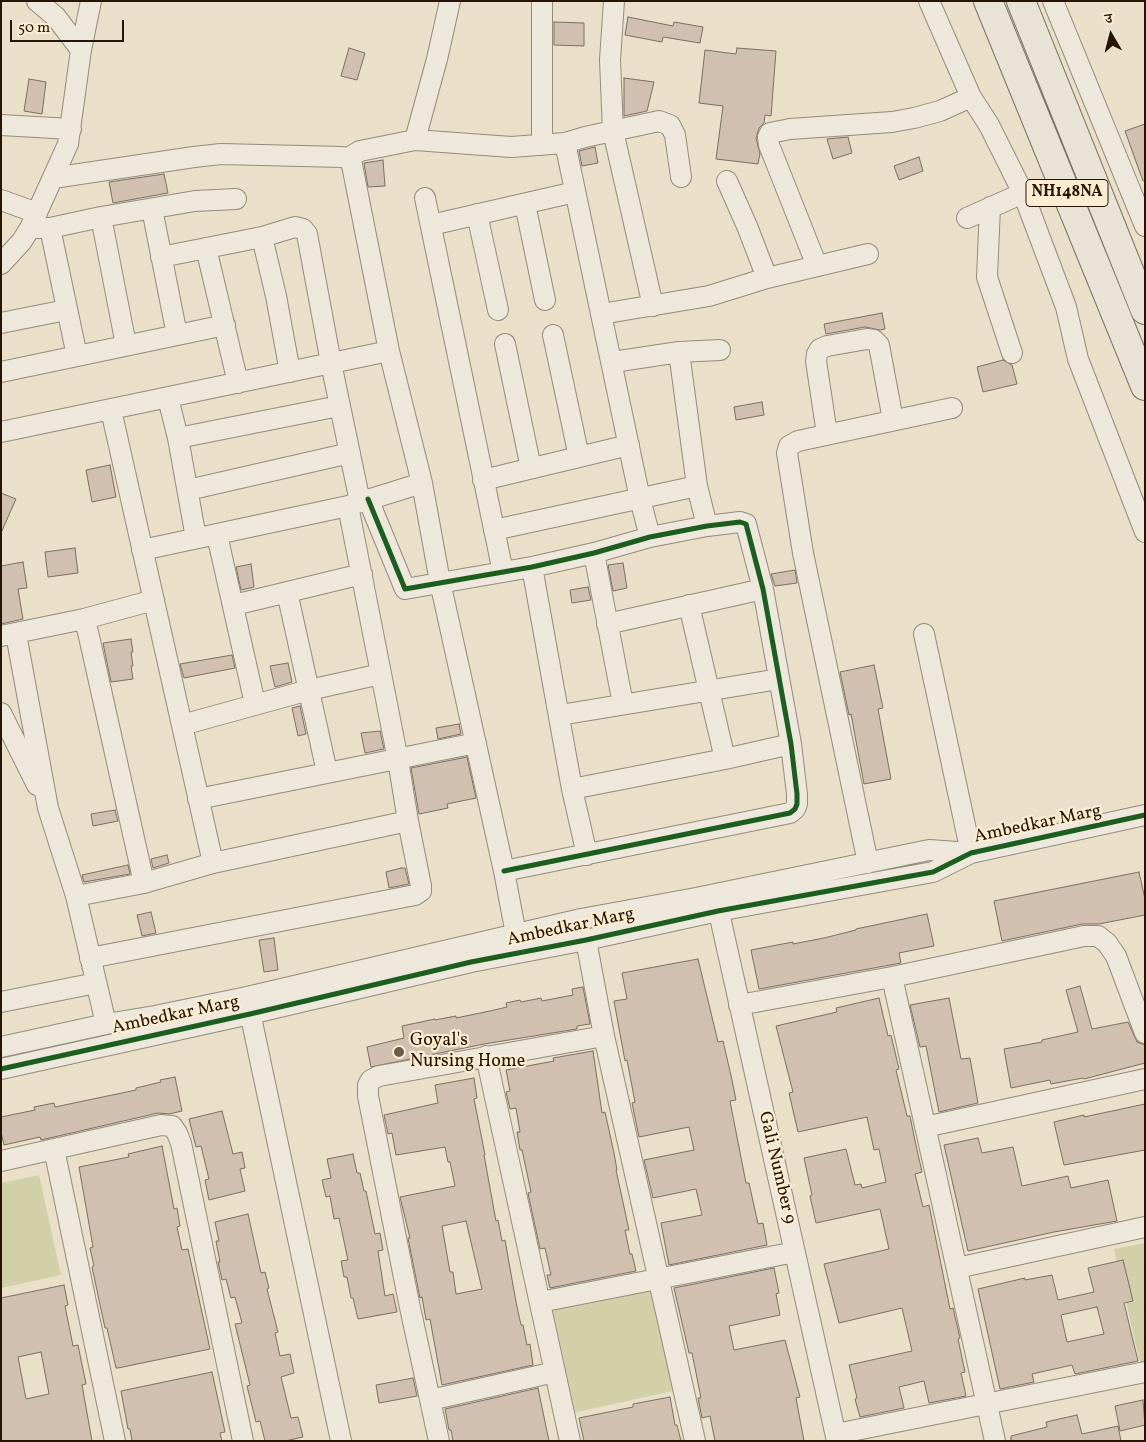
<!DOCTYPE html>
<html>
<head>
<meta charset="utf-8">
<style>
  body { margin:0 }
  #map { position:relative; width:1146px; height:1442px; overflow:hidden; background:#eadfc8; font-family:Vollkorn,"Noto Serif Devanagari",serif }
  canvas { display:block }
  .frame { position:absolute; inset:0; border:2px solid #261503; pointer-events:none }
  .north { position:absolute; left:1086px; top:10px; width:50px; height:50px; -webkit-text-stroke:4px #faedd2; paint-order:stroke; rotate:352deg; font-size:14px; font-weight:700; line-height:20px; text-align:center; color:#261503 }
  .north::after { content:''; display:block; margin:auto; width:18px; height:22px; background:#261503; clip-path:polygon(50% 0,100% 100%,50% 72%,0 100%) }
  .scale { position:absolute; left:10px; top:20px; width:114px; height:22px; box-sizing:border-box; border:2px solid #261503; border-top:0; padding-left:6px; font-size:15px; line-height:18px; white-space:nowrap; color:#261503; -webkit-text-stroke:4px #faedd2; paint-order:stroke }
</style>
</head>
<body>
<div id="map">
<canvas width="1146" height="1442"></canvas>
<div class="frame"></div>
<div class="north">उ</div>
<div class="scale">50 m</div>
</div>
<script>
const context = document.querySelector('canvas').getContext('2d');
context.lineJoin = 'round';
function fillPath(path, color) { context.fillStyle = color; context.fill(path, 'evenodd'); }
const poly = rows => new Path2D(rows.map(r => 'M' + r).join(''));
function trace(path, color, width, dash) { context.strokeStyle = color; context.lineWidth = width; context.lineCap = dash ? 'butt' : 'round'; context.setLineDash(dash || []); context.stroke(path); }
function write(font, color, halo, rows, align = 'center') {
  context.font = font + ' Vollkorn,serif'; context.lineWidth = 4.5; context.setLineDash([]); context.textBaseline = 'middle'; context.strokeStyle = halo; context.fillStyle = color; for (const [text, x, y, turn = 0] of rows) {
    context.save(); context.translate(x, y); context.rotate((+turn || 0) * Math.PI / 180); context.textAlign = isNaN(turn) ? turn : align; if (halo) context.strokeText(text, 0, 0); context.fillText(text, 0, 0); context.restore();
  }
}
fillPath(poly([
  [39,1175,61,1275,1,1288,1,1183],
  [1145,1243,1145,1366,1141,1367,1114,1249],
  [651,1289,673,1391,573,1413,551,1311]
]), '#d1d0a9');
const building = poly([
  [628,17,673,26,674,22,703,27,700,43,663,37,662,42,625,35,628,17],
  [554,22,584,23,584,46,554,45,554,22],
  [349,48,365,53,357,80,341,76,349,48],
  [737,48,776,51,771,116,765,115,764,123,759,128,756,138,760,154,758,164,716,159,723,106,699,103,705,50,736,54,737,48],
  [624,78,654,82,647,111,624,116,624,78],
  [29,79,46,82,42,114,24,111,29,79],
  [1145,124,1145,181,1143,181,1125,131,1145,124],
  [848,137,852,153,833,159,827,139,848,137],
  [595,147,598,163,582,166,579,151,595,147],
  [919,157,923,171,899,180,894,166,919,157],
  [383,160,385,186,368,187,364,163,383,160],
  [164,174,168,193,113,203,109,182,164,174],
  [882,313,885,329,880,330,865,327,826,334,824,324,882,313],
  [1003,360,1012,365,1017,384,983,392,977,367,1003,360],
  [762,402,764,415,736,420,734,407,762,402],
  [110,465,116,497,92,502,86,470,110,465],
  [1,493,16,499,1,533,1,493],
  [75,548,78,573,48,577,45,552,75,548],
  [23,562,27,588,18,589,23,619,1,624,1,566,23,562],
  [623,563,627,588,613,591,608,565,623,563],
  [251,564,254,587,241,590,236,567,251,564],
  [795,570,797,583,775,586,771,574,795,570],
  [588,587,591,600,572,603,570,590,588,587],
  [131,639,133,652,131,652,133,666,131,666,133,679,111,682,103,643,131,639],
  [232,655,235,668,184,678,180,664,232,655],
  [288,663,292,682,275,687,270,666,288,663],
  [874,665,883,708,878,709,891,779,864,784,851,714,849,715,840,672,874,665],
  [300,706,306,734,298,736,292,708,300,706],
  [459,724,461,734,438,739,436,728,459,724],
  [380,731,384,749,365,753,361,733,380,731],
  [467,757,476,798,447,804,448,808,419,814,411,768,467,757],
  [115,810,118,821,93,826,91,814,115,810],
  [167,855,169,863,153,868,151,859,167,855],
  [128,865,130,874,84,882,82,875,128,865],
  [401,868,405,868,409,884,389,888,386,872,401,868],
  [1139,872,1145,899,1145,915,1099,924,1082,924,1002,941,994,901,1139,872],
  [151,912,156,933,142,936,137,915,151,912],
  [927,914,934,946,899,953,901,963,759,989,751,950,793,942,793,944,824,938,856,930,856,929,927,914],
  [274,938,278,970,264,972,259,940,274,938],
  [698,959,718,1042,723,1041,732,1080,736,1100,730,1101,746,1183,749,1183,758,1224,763,1223,767,1245,669,1265,661,1223,702,1215,696,1189,653,1198,644,1160,694,1150,689,1127,639,1137,632,1103,635,1102,627,1060,625,1061,614,1001,627,999,622,973,698,959],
  [1080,986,1092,1029,1128,1022,1137,1042,1145,1045,1145,1063,1084,1079,1083,1078,1051,1084,1050,1080,1011,1088,1004,1049,1042,1042,1042,1040,1078,1032,1066,990,1080,986],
  [583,987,590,1024,577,1026,577,1029,484,1044,371,1067,367,1047,404,1038,402,1026,435,1019,435,1020,456,1016,456,1018,490,1011,507,1007,506,1003,520,1000,521,1002,541,998,542,1001,573,995,572,989,583,987],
  [879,998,888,1036,891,1035,899,1069,896,1070,907,1116,910,1116,915,1141,922,1172,915,1174,923,1207,929,1205,950,1309,953,1308,960,1338,958,1339,965,1372,961,1373,966,1396,929,1403,924,1381,899,1387,904,1408,860,1417,855,1399,857,1398,849,1365,912,1351,902,1308,839,1323,824,1264,889,1249,880,1209,816,1223,810,1196,812,1195,804,1158,846,1149,855,1185,861,1184,862,1188,886,1182,879,1149,874,1150,867,1117,798,1132,789,1093,793,1092,776,1026,837,1012,836,1008,879,998],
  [949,998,961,1059,970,1058,978,1103,939,1112,926,1046,920,1047,910,1005,949,998],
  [593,1051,602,1113,605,1112,614,1153,617,1170,616,1170,629,1230,625,1230,630,1254,632,1254,636,1271,550,1288,547,1275,551,1275,545,1248,540,1249,528,1193,531,1192,522,1150,520,1150,517,1132,520,1132,516,1108,510,1109,506,1092,510,1091,506,1070,554,1061,553,1058,593,1051],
  [175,1077,182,1111,169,1114,158,1113,41,1140,40,1137,4,1145,1,1132,1,1117,35,1110,34,1107,54,1103,55,1107,136,1090,136,1088,161,1082,160,1080,175,1077],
  [474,1078,477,1098,474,1099,485,1155,484,1155,496,1221,498,1220,502,1241,505,1240,516,1302,521,1325,523,1325,527,1345,530,1344,533,1365,442,1385,430,1319,426,1320,422,1297,420,1298,408,1238,410,1238,400,1197,455,1186,450,1162,448,1162,445,1147,396,1155,392,1133,388,1134,384,1115,438,1103,435,1085,474,1078],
  [466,1221,482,1289,456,1294,453,1272,450,1272,442,1226,466,1221],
  [1145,1104,1145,1150,1064,1165,1054,1122,1084,1115,1084,1117,1145,1104],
  [222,1111,233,1154,242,1152,245,1168,240,1169,245,1191,209,1200,205,1180,209,1179,201,1146,196,1147,189,1119,222,1111],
  [978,1138,982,1153,1013,1147,1022,1186,1068,1176,1071,1188,1108,1180,1117,1221,1054,1232,968,1251,944,1145,978,1138],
  [162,1146,174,1209,177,1208,180,1226,177,1227,182,1250,188,1249,210,1349,118,1368,116,1368,107,1328,105,1328,92,1267,94,1266,90,1248,93,1247,79,1167,129,1157,128,1154,162,1146],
  [353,1154,357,1173,360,1173,364,1191,366,1191,375,1234,380,1233,383,1250,378,1251,385,1296,393,1294,397,1312,358,1319,353,1298,351,1298,347,1277,344,1277,341,1261,348,1260,339,1218,334,1219,330,1196,326,1197,322,1180,331,1178,327,1159,353,1154],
  [248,1214,261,1273,265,1272,269,1288,267,1289,278,1332,275,1333,280,1356,290,1354,294,1373,281,1377,291,1418,298,1417,303,1437,285,1441,265,1441,260,1421,256,1422,247,1386,250,1385,235,1324,242,1323,235,1297,231,1298,226,1279,222,1280,218,1262,220,1262,216,1241,219,1241,215,1222,248,1214],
  [1123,1260,1133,1301,1124,1303,1138,1361,1075,1374,1072,1365,1032,1374,1034,1382,1000,1389,978,1289,1025,1278,1025,1280,1052,1275,1058,1300,1094,1292,1088,1268,1123,1260],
  [1097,1307,1104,1334,1067,1342,1061,1315,1097,1307],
  [774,1268,779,1293,776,1294,780,1315,729,1326,734,1350,785,1340,800,1397,796,1398,804,1441,715,1441,710,1416,702,1418,698,1398,701,1398,692,1353,689,1353,674,1288,774,1268],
  [64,1285,68,1305,65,1306,73,1346,78,1345,86,1384,82,1385,92,1441,1,1441,1,1298,64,1285],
  [41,1352,49,1394,26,1399,18,1357,41,1352],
  [212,1372,225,1432,220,1433,222,1441,132,1441,130,1429,128,1429,121,1391,212,1372],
  [413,1378,417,1396,379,1403,376,1385,413,1378],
  [538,1388,549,1441,453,1441,451,1430,449,1430,445,1409,538,1388],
  [670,1397,675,1425,677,1425,681,1441,584,1441,579,1418,633,1407,633,1404,670,1397],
  [1143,1400,1145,1425,1120,1431,1115,1406,1143,1400],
  [1077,1415,1082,1434,1118,1426,1121,1441,1011,1441,1011,1436,1047,1427,1046,1422,1077,1415]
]);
fillPath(building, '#d1bfb0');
trace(building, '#787062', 1);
const minor = poly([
  [37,1,56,17,81,50],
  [542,1,542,145],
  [614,1,610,60,613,131,653,306],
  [929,1,971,97,989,125,1023,193,1066,307,1078,359,1145,532],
  [1053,1,1145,226],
  [1,125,71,129],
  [415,140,511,147,565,143,585,137,659,121,670,125,675,135,681,177],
  [565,143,640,499,650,537],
  [348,158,352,165,389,351,422,483,440,582,504,871,518,945],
  [53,178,194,157,221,154,342,157,348,158,360,151,415,140,437,59,450,1],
  [727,181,747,226,767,278],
  [425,198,503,572],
  [1,200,37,213],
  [525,204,545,300],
  [990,207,987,277,1012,353],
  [152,209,177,335],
  [477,214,498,310],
  [101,217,126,345],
  [967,218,1023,193],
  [431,225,575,192],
  [30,228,50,228,101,217,195,201,236,199],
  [50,228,77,356],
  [262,237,276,296,290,372],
  [206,248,238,383],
  [161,257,262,237,295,227,303,229,307,234,331,363,360,502],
  [1,264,22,241,30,228,68,144,81,50,91,1],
  [817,266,769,145,768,137,770,133,790,129,892,122,914,118,940,111,971,97],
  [601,314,709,296,767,278,868,254],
  [1,323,66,310],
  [553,335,579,457],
  [505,344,531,468],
  [679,352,697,486,707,526],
  [613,362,679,352,720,350],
  [1,372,225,325],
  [168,398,178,438,196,538],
  [111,410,213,863],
  [1,432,389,351],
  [827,434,816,361,817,354,820,349,827,346,867,339,874,340,879,345,893,420],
  [178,438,339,406],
  [483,480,629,445],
  [188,490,350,453],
  [368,499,405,589,532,567,594,553,650,537,707,526,740,522,746,524,763,589,791,744,797,794,797,804,795,809,790,813,504,871],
  [494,530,697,486],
  [217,535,255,704],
  [142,550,348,506,422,483],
  [594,553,623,704],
  [532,567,572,789,587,855],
  [287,592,327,772],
  [234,605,362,574],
  [689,605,725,759],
  [84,619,154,600],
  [607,624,763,589],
  [16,634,48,808,76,896,106,1024],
  [924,634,971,853],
  [1,636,84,619,88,632,144,883],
  [1,713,37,785],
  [560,715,779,679],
  [182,725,309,690,381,674],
  [572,789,725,759,791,744],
  [198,799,476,743],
  [868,863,803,553,787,453,789,446,798,441,952,408],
  [76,896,144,883,213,863,408,821],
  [716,899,837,1441],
  [586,940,604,1036,695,1441],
  [90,958,415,895,421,891,421,886,408,821,398,760,348,506],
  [892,977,995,1441],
  [1,1002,96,983],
  [248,1003,341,1441],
  [739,1005,892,977,1084,936,1098,936,1107,943,1116,956,1145,1033],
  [1,1047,106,1024,155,1016,247,997,581,919,696,898,929,850,971,853],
  [486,1056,570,1441],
  [1,1069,250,1014,471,962,586,940,718,911,933,872,971,853,1145,815],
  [925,1127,1145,1079],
  [54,1149,115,1441],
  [1,1161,161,1125,172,1126,177,1133,181,1143,243,1441],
  [957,1268,1145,1227],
  [540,1302,795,1252],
  [430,1400,555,1372],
  [836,1434,1145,1372],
  [439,1441,409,1303,368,1096,368,1085,371,1080,379,1076,604,1036]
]);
const highway = poly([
  [988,1,1145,386],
  [1021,1,1145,310]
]);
trace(minor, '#948b7c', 22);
trace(highway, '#787062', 30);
trace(minor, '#ede7dc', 20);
trace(highway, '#e9e2d6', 28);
trace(poly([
  [368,499,405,589,532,567,594,553,650,537,707,526,740,522,746,524,763,589,791,744,797,794,797,804,795,809,790,813,504,871],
  [1,1069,250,1014,471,962,586,940,718,911,933,872,971,853,1145,815]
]), '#1b5e20', 5);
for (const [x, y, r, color] of [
  [399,1052,6,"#6b5c48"]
]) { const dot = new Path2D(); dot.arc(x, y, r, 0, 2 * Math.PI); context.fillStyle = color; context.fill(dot); trace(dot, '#faedd2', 2); }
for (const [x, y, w] of [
  [1067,193,82]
]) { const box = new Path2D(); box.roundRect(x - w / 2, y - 13.5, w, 27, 4); context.fillStyle = '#faedd2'; context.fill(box); trace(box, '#261503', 1); }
write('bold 16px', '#261503', null, [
  ["NH148NA",1067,193]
]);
write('18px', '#261503', '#faedd2', [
  ["Ambedkar Marg",1038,825,-12],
  ["Ambedkar Marg",571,928,-12],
  ["Ambedkar Marg",176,1016,-12],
  ["Gali Number 9",776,1168,77]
]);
write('18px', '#261503', '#faedd2', [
  ["Goyal's",410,1042],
  ["Nursing Home",410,1063]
], 'left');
</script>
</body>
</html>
